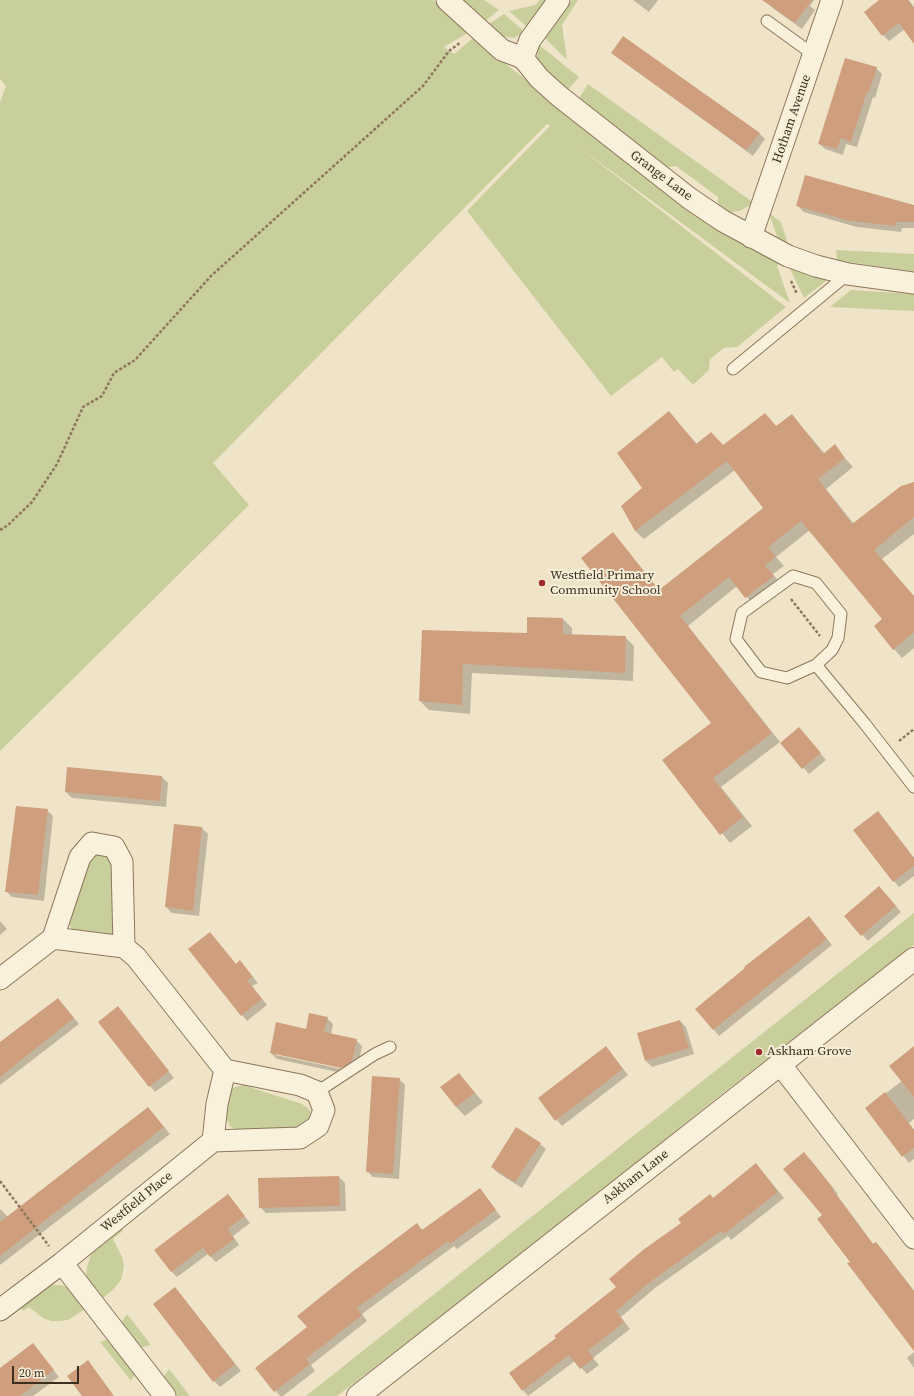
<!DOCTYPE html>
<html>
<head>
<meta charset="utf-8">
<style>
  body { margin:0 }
  #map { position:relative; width:914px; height:1396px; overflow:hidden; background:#f0e4c8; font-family:"Source Serif 4",serif }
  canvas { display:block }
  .scale { position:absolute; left:12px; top:1366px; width:67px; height:18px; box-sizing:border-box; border:2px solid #3d2e20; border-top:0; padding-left:5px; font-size:12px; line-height:14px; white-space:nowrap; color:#3d2e20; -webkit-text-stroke:3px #f7eed8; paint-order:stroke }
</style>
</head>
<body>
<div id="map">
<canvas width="914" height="1396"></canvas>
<div class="scale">20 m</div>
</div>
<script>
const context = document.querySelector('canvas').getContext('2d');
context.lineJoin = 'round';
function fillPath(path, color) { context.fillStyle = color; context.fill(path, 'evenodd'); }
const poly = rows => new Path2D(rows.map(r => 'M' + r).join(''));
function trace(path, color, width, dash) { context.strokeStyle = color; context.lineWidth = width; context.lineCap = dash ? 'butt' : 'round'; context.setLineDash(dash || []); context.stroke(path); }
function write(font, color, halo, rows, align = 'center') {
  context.font = font + ' "Source Serif 4",serif'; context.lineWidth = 4; context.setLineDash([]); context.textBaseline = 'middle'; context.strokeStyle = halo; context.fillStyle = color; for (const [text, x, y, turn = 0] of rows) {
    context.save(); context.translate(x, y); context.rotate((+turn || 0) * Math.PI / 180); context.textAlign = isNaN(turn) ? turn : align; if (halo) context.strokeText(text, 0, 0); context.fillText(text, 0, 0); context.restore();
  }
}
fillPath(poly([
  [0,0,433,0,469,32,444,47,454,54,473,38,674,197,781,261,777,266,790,303,576,145,786,307,737,347,724,348,710,359,709,370,693,385,678,369,674,372,662,357,611,396,467,211,550,126,547,124,213,463,249,505,0,751,0,102,6,86,0,79],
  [462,0,484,0,499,10,484,22],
  [540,0,548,0,528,28,509,11,535,5],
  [572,0,578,0,562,25,567,60,544,37],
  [504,14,525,32,514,38,500,36,489,24],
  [538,44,579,77,567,91,543,72,537,59],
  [588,84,754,203,740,211,731,212,726,212,718,208,718,197,676,166,665,168,579,98],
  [769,213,781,222,788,244,779,242],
  [836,250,914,254,914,272,837,260],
  [792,264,830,278,804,298,790,269],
  [851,290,914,294,914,311,830,307],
  [94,852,112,857,115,930,110,936,73,931,70,925,69,919,90,858],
  [914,913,914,945,718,1097,501,1271,337,1396,306,1396],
  [243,1085,302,1104,309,1109,311,1114,309,1121,302,1130,236,1130,230,1126,224,1114,228,1094,232,1088],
  [118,1228,124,1230,113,1239,122,1257,124,1267,121,1280,113,1290,101,1299,90,1284,86,1275,87,1267,92,1251],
  [50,1285,61,1285,68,1288,87,1308,68,1320,60,1321,51,1321,43,1318,29,1307,22,1311,20,1304],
  [127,1314,151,1345,140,1348,120,1324],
  [111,1338,137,1371,131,1381,100,1342],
  [169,1369,190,1396,177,1396,163,1378]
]), '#c9cf9b');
fillPath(poly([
  [633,0,658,0,649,12],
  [770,0,814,0,810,6,815,10,802,29,774,9,768,3],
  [881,0,909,0,914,7,914,34,905,29,889,41,883,35],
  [612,53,759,133,765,139,753,156],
  [876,68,882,74,875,98,873,97,857,147,846,144,843,155,825,149,819,143],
  [798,206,914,206,914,228,902,228,901,232,857,227,804,212],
  [669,412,697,444,711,433,724,446,765,414,777,427,792,415,825,454,834,446,853,467,826,489,854,524,914,483,914,534,882,559,914,597,914,648,902,658,894,649,883,619,810,530,776,557,784,566,773,574,782,586,755,606,737,586,688,626,780,742,721,787,752,826,730,843,664,761,712,723,613,534,660,591,765,508,735,470,644,539,635,531,644,488],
  [563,619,572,628,572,636,625,637,634,646,633,681,472,673,470,714,429,710,420,701,423,631,528,634],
  [805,735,826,760,809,774,782,743],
  [68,768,162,777,168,783,166,807,72,798,66,792],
  [47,810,53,816,44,901,12,897,6,891],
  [878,812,914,858,914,876,899,887,894,881],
  [175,825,202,828,208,834,199,916,172,913,166,907],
  [885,893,901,912,868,941,845,916],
  [809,917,832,945,719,1036,697,1009],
  [0,921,7,929,0,935],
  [210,933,236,965,240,962,258,983,252,986,267,1005,247,1021,242,1015],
  [63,1005,79,1024,0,1085,0,1042],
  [118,1007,174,1078,155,1092,150,1086],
  [327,1018,333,1024,331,1035,356,1040,362,1046,358,1067,347,1074,277,1059,271,1053],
  [276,1053,346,1068,346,1070,276,1055],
  [680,1021,686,1027,694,1054,652,1067,646,1061,638,1034],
  [606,1047,628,1075,562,1126,539,1099],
  [914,1054,914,1119,909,1123,914,1130,914,1159,909,1163,866,1108,902,1081],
  [459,1074,483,1102,465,1116,456,1107],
  [399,1079,405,1085,399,1179,373,1177,367,1171],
  [148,1108,170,1134,0,1265,0,1209,8,1217],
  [540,1144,546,1149,522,1188,498,1173,492,1167],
  [810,1159,838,1194,837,1195,874,1245,876,1243,882,1249,914,1291,914,1349,851,1262,824,1215],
  [762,1171,784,1198,731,1240,728,1236,655,1288,621,1317,630,1329,593,1358,599,1365,587,1374,575,1361,528,1396,523,1390,557,1338,617,1287,683,1223],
  [339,1177,345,1183,346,1211,266,1213,260,1207,259,1179],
  [480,1189,501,1217,457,1249,454,1246,362,1314,367,1321,311,1365,315,1371,283,1396,280,1396,257,1368,308,1327,417,1225,423,1231],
  [228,1195,250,1223,233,1236,239,1245,216,1262,208,1254,177,1277,171,1271],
  [180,1294,241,1371,220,1387,214,1381],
  [33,1344,59,1377,33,1396,0,1396,0,1369],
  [914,1352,914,1368,907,1358]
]), '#0003');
fillPath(poly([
  [762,0,812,0,795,23],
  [879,0,908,0,914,8,914,44,899,23,882,36,864,12],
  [623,36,760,133,746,150,611,53],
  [845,58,877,67,869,92,867,91,851,142,841,138,837,149,818,144],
  [805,175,914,205,914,222,896,222,896,226,850,221,796,206],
  [669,411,696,444,711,432,723,445,765,413,776,426,792,414,823,454,835,444,845,458,818,479,852,524,901,486,914,482,914,517,874,550,914,596,914,632,893,650,874,626,882,619,801,521,768,547,776,557,765,565,774,576,745,598,729,577,680,616,772,733,713,778,743,817,720,835,662,760,711,723,581,558,613,532,659,590,763,508,727,461,635,531,621,506,642,488,617,453],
  [527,617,563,618,563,634,626,636,625,673,463,664,462,705,419,701,422,630,527,633],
  [799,727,821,753,802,769,780,743],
  [67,767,162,776,160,801,65,792],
  [16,806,48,809,38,895,5,892],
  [878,811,914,858,914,866,893,882,853,830],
  [174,824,202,827,193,911,165,907],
  [879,886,896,906,861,936,844,916],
  [809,916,827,939,713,1030,695,1009,745,968,744,967],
  [210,932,236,964,240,960,253,977,247,980,262,999,241,1016,188,949],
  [58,998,74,1018,0,1077,0,1042],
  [118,1006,169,1071,149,1087,98,1022],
  [309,1013,328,1017,324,1032,357,1039,352,1061,341,1068,270,1053,276,1022,306,1029],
  [680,1020,689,1048,645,1061,637,1033],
  [606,1046,623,1069,555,1121,538,1098],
  [914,1046,914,1097,889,1066],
  [459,1073,475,1093,456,1107,440,1087],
  [372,1076,400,1078,393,1174,366,1172],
  [885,1092,914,1130,914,1148,902,1157,865,1108],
  [148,1107,164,1127,0,1256,0,1222],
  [516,1127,541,1143,515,1182,491,1167],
  [804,1152,833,1188,832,1189,873,1244,876,1242,914,1291,914,1351,847,1263,850,1262,817,1219,822,1215,783,1169],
  [756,1163,778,1192,724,1234,721,1231,649,1283,616,1311,624,1322,588,1351,594,1358,580,1369,569,1355,522,1391,509,1373,556,1338,554,1336,616,1287,609,1279,643,1250,681,1223,678,1219,710,1194,713,1198],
  [339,1176,340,1206,259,1208,258,1178],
  [480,1188,496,1210,450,1244,448,1241,357,1308,362,1315,306,1359,310,1364,274,1392,255,1368,307,1327,297,1316,352,1272,417,1223,422,1230],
  [228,1194,245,1216,228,1229,234,1239,210,1257,203,1248,171,1272,154,1250],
  [175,1287,235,1364,213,1382,153,1304],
  [33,1343,54,1370,20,1396,0,1396,0,1368],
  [88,1360,114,1396,82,1396,67,1376]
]), '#cf9f7d');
const service = poly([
  [767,21,814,55],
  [733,369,848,274],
  [793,576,816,583,841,614,838,638,832,650,816,665,787,678,761,672,736,639,742,613,793,576],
  [816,665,865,724,914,787],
  [317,1092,375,1054,390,1047]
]);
const minor = poly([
  [447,0,502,50,523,58,539,78,559,96,689,198,723,221,788,256,816,266,848,274,914,283],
  [523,58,530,40,559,0],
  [751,237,832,0],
  [53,938,80,857,92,843,114,847,122,862,124,947],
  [0,979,53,938,124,947,136,957,225,1070,217,1104,213,1141,62,1263,0,1310],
  [780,1064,914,1238],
  [213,1141,300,1138,318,1126,324,1110,317,1092,300,1085,225,1070],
  [62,1263,165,1396]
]);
const tertiary = poly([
  [358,1396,914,959]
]);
trace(service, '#8d765c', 13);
trace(minor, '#8d765c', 23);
trace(tertiary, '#8d765c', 24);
trace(poly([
  [791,281,797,294],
  [0,530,8,525,32,502,57,464,83,407,102,396,114,373,135,360,211,276,423,86,449,51,461,42],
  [791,599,820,636],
  [899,741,914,729],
  [0,1181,49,1246]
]), '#8d765c', 2.5, [3, 2]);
trace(service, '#faf1dc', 11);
trace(minor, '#faf1dc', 21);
trace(tertiary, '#faf1dc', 22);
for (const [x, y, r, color] of [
  [542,583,4,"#9e2a2b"],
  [759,1052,4,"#9e2a2b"]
]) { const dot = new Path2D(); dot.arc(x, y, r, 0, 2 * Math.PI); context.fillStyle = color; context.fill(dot); trace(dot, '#f7eed8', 1.5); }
write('13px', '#3d2e20', '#f7eed8', [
  ["Hotham Avenue",792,119,-71],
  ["Grange Lane",661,176,37],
  ["Askham Lane",636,1177,-38],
  ["Westfield Place",137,1202,-39]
]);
write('13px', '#3d2e20', '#f7eed8', [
  ["Westfield Primary",550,576],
  ["Community School",550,591],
  ["Askham Grove",767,1052]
], 'left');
</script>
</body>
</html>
